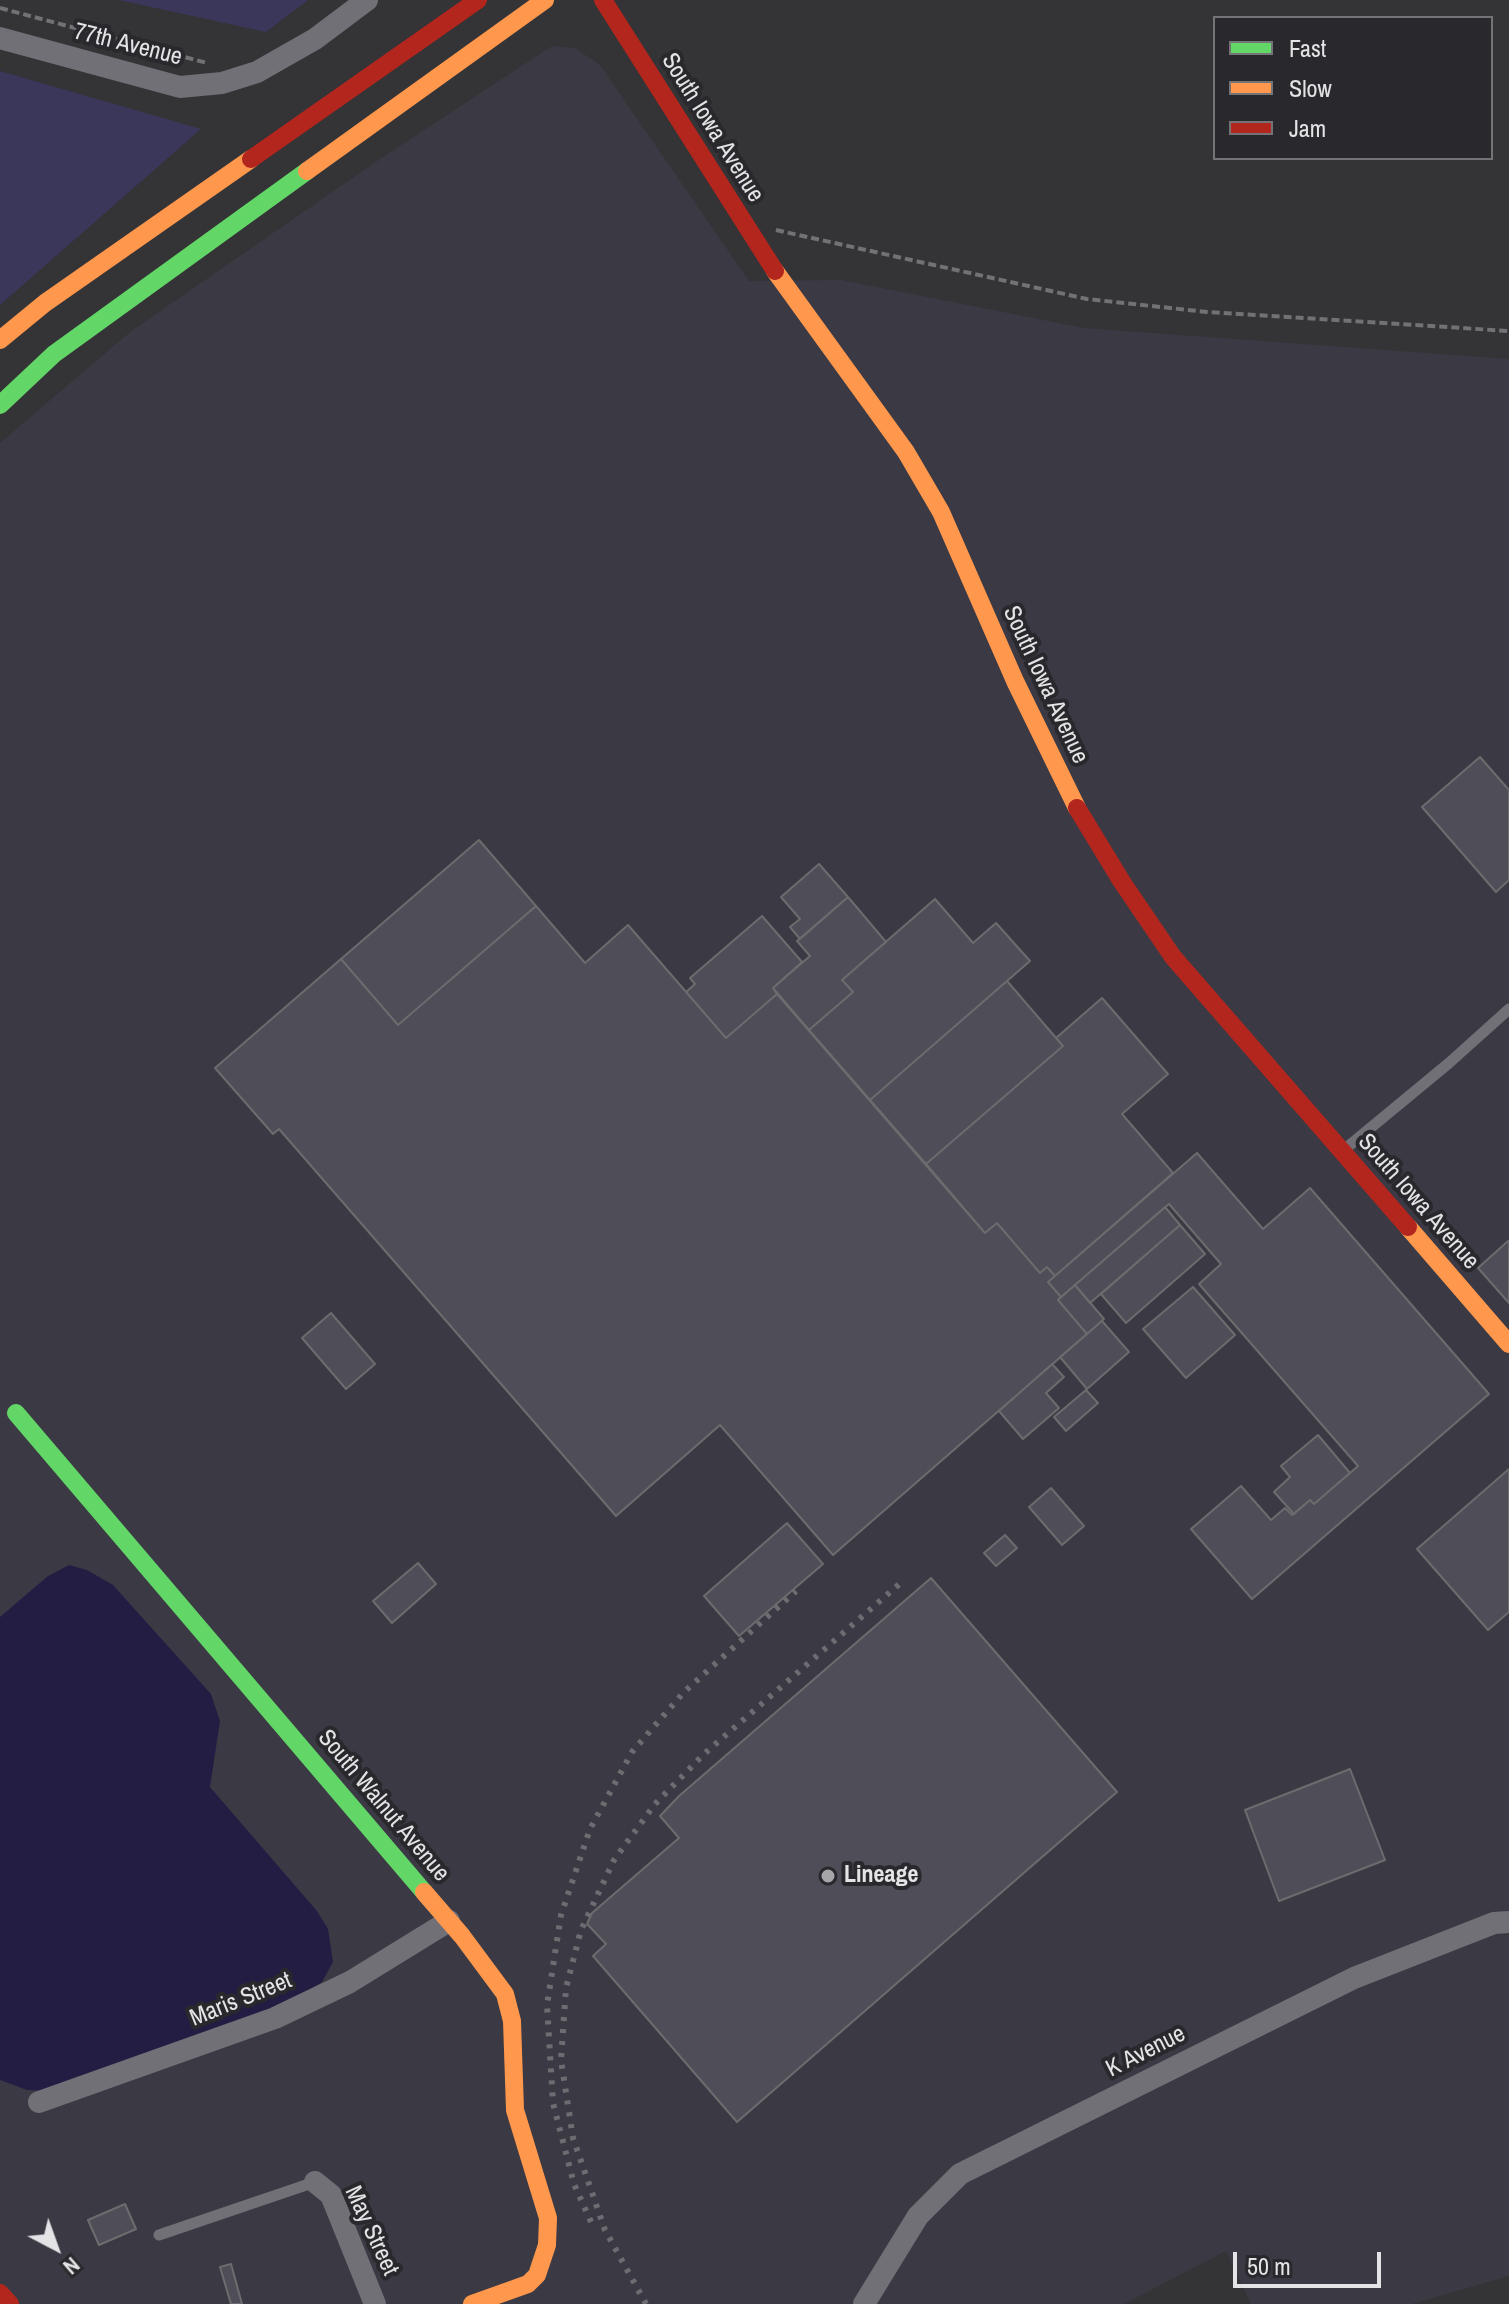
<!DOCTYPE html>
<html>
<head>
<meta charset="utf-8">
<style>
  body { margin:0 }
  #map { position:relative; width:1509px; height:2304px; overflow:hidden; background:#343336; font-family:"Archivo Narrow",sans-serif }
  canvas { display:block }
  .legend { position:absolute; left:1213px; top:16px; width:280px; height:144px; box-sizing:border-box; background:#29292d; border:2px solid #747477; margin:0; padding:10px 14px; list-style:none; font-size:24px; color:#e4e4e7 }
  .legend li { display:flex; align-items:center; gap:16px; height:40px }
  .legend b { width:40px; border:2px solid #747477 }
  .north { position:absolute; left:16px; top:2208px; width:80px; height:80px; -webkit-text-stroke:6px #29292d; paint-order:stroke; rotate:139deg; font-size:22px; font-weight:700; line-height:32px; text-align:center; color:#e4e4e7 }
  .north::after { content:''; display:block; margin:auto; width:28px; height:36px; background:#e4e4e7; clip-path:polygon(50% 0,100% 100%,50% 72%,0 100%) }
  .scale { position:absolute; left:1233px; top:2252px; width:148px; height:36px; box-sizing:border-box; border:4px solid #e4e4e7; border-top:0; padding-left:10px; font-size:24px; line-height:28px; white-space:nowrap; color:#e4e4e7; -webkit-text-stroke:6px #29292d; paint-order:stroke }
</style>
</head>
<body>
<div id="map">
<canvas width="1509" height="2304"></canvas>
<ul class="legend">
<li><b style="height:10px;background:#63d668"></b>Fast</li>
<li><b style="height:10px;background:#ff974d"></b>Slow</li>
<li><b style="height:10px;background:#b3261e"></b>Jam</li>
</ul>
<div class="north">N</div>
<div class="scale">50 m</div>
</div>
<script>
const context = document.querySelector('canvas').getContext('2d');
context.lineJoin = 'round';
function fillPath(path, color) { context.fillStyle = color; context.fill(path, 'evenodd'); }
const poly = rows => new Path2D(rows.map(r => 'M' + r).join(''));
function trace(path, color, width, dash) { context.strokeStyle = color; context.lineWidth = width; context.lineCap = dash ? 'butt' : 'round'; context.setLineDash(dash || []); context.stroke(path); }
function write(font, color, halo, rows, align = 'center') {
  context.font = font + ' "Archivo Narrow",sans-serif'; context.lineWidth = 8; context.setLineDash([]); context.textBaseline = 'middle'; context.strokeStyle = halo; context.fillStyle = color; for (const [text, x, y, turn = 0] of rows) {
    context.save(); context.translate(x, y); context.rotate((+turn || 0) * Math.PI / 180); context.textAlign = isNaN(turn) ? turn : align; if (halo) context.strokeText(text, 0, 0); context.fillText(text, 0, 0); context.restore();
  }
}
fillPath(poly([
  [552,46,575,48,600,65,749,281,841,280,1084,328,1509,359,1509,2276,1412,2304,1251,2304,1226,2251,1124,2304,0,2304,0,443,130,332,380,159]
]), '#3b3a44');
fillPath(poly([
  [119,0,308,0,266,32],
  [0,71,201,129,0,305]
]), '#3b375a');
fillPath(poly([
  [69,1565,87,1570,113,1585,211,1694,220,1721,210,1787,317,1911,328,1929,333,1962,322,1982,289,2003,50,2091,27,2090,0,2080,0,1617,48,1576]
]), '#241d43');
const building = poly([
  [1480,757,1509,790,1509,880,1496,892,1422,807,1480,757],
  [479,840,536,906,398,1025,341,959,479,840],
  [819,864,848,897,800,939,790,927,800,919,781,897,819,864],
  [848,897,886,942,842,980,853,992,809,1030,773,988,810,956,797,941,848,897],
  [935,899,973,943,996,923,1030,961,870,1100,809,1030,853,992,842,980,935,899],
  [536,906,585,963,628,925,726,1038,777,994,985,1233,997,1223,1040,1273,1047,1267,1055,1276,1048,1282,1061,1297,1058,1300,1087,1334,833,1555,720,1425,616,1516,279,1129,273,1134,215,1068,341,959,398,1025,536,906],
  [762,916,802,962,773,988,777,994,726,1038,686,992,695,984,690,978,762,916],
  [1007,981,1063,1046,926,1164,870,1100,1007,981],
  [1102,998,1168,1074,1122,1114,1173,1173,1055,1276,1047,1267,1040,1273,997,1223,985,1233,926,1164,1063,1046,1056,1038,1102,998],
  [1197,1153,1263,1229,1310,1188,1489,1394,1252,1599,1191,1529,1241,1486,1271,1520,1285,1508,1292,1515,1310,1500,1314,1504,1358,1466,1199,1284,1221,1264,1169,1204,1061,1297,1048,1282,1197,1153],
  [1165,1207,1180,1225,1090,1303,1075,1285,1165,1207],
  [1180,1225,1205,1254,1126,1323,1101,1294,1180,1225],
  [1508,1241,1509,1242,1509,1303,1478,1268,1508,1241],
  [1075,1285,1104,1319,1087,1334,1058,1300,1075,1285],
  [1193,1287,1235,1335,1186,1378,1143,1329,1193,1287],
  [331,1313,375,1364,346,1389,302,1338,331,1313],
  [1102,1321,1129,1352,1087,1389,1060,1357,1102,1321],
  [1052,1364,1064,1377,1046,1393,1059,1408,1023,1439,999,1411,1052,1364],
  [1086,1390,1098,1403,1066,1431,1054,1417,1086,1390],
  [1318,1435,1350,1473,1314,1504,1310,1500,1294,1514,1274,1492,1290,1477,1281,1466,1318,1435],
  [1509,1469,1509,1612,1488,1630,1417,1549,1509,1469],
  [1051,1488,1084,1526,1062,1545,1029,1507,1051,1488],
  [787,1523,823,1564,739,1636,704,1596,787,1523],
  [1005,1535,1017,1548,996,1566,984,1553,1005,1535],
  [418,1563,436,1584,392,1623,373,1601,418,1563],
  [931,1578,1117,1792,737,2122,593,1956,606,1944,587,1924,592,1913,679,1838,660,1816,679,1796,931,1578],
  [1350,1769,1385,1860,1279,1901,1245,1810,1350,1769],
  [125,2204,136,2229,99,2245,88,2220,125,2204],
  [231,2264,242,2304,231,2304,220,2267,231,2264]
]);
fillPath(building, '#4e4d58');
trace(building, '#6c6c6e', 2);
trace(poly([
  [0,8,207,63],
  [776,230,1087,299,1207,312,1509,331]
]), '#717176', 4, [8, 4]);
trace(poly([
  [1345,1149,1449,1063,1509,1009],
  [159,2235,315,2182]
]), '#717077', 11);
trace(poly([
  [0,38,180,87,222,83,257,72,315,39,367,0],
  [39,2102,275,2018,350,1982,449,1921],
  [315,2182,331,2195,375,2304],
  [864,2304,918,2216,960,2174,1354,1978,1494,1923,1509,1922]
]), '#717077', 22);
trace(poly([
  [0,405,54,354,307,171],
  [16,1413,424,1892]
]), '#63d668', 18);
trace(poly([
  [307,171,545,0],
  [775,271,906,452,941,512,1015,681,1077,808],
  [0,340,45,303,251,159],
  [1408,1227,1509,1344],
  [424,1892,462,1936,505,1994,512,2021,515,2110,548,2218,547,2245,537,2275,528,2284,472,2304]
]), '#ff974d', 18);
trace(poly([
  [603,0,775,271],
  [251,159,478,0],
  [1077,808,1122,882,1173,957,1408,1227],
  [0,2293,10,2304]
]), '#b3261e', 18);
trace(poly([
  [591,2222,574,2184,553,2103,547,2005,561,1915,590,1829,632,1752,684,1692,796,1591],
  [646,2304,605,2230,573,2138,561,2060,566,1988,581,1930,614,1860,655,1804,704,1754,904,1580]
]), '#6c6c71', 6, [4, 8]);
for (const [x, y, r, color] of [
  [828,1876,8,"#a6a6a9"]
]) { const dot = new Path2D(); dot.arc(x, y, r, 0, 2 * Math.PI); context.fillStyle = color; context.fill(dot); trace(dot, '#29292d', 3); }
write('24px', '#e4e4e7', '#29292d', [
  ["77th Avenue",128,45,14],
  ["South Iowa Avenue",712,128,58],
  ["South Iowa Avenue",1045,685,65],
  ["South Iowa Avenue",1418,1202,49],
  ["South Walnut Avenue",383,1806,50],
  ["Maris Street",241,2000,-22],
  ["K Avenue",1146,2052,-27],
  ["May Street",371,2231,65]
]);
write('bold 24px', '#e4e4e7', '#29292d', [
  ["Lineage",844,1876]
], 'left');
</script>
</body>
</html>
